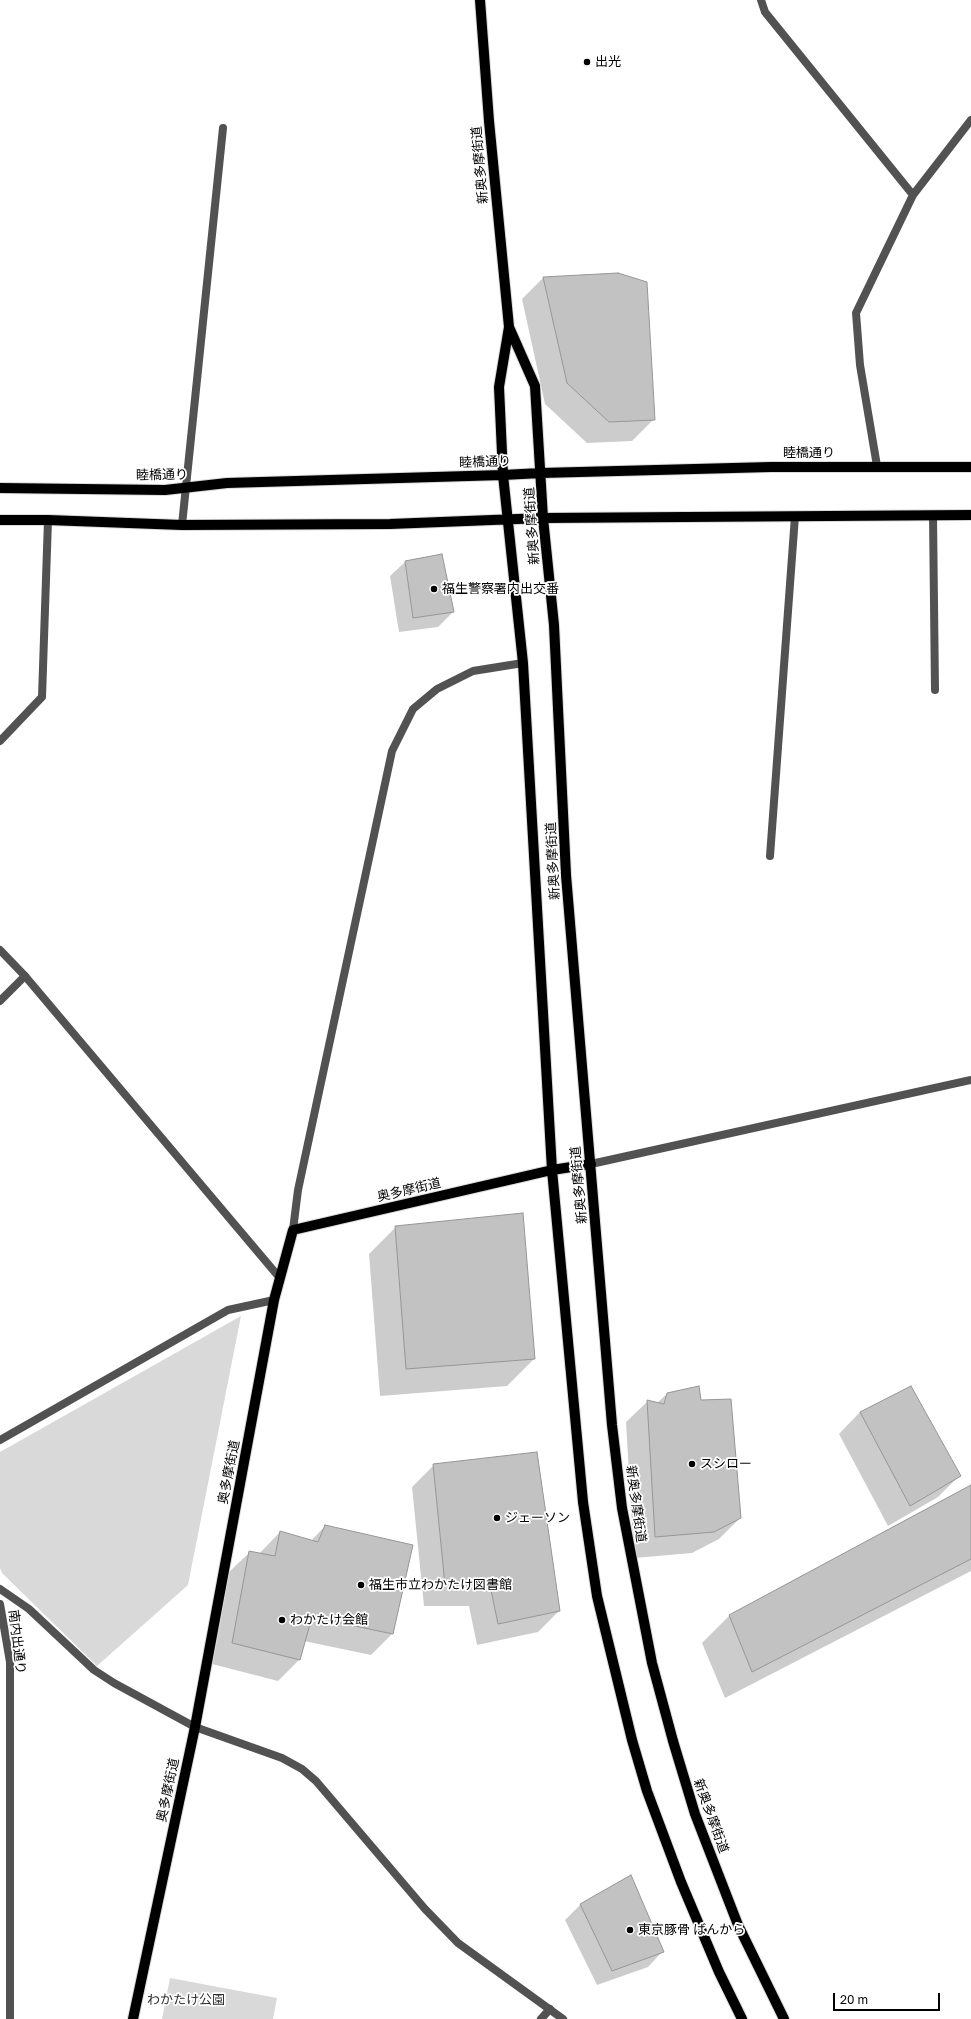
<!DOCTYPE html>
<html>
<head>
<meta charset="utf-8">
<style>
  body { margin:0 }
  #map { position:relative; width:971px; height:2019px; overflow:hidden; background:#fff; font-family:"Golos Text",sans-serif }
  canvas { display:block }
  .scale { position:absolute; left:833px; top:1993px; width:107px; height:18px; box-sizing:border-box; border:2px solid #000; border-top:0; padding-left:5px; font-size:12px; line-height:14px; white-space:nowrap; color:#000; -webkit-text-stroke:3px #fff; paint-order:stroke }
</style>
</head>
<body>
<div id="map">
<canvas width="971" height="2019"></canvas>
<div class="scale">20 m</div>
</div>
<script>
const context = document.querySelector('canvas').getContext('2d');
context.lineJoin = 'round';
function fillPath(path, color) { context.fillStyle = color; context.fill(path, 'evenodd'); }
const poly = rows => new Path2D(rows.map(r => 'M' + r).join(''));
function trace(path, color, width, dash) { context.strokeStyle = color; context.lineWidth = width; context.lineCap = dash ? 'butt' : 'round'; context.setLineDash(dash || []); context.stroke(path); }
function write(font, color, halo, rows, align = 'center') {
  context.font = font + ' "Golos Text","Noto Sans JP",sans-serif'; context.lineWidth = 3.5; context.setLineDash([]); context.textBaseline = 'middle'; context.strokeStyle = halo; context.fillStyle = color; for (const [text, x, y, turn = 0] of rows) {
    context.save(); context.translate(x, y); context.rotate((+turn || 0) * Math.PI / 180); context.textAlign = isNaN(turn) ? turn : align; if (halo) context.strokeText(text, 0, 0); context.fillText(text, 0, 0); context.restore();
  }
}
fillPath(poly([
  [241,1316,188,1585,97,1666,2,1573,0,1568,0,1452],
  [170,1978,277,1998,273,2019,162,2019]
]), '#d9d9d9');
fillPath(poly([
  [544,277,654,419,632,441,587,443,545,404,522,299],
  [405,562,453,612,438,627,399,632,390,576],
  [396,1227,534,1359,507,1386,380,1396,369,1254],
  [667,1394,740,1518,719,1539,692,1553,634,1558,626,1422,648,1401,657,1403],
  [860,1412,959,1476,938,1497,888,1526,839,1434],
  [434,1465,559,1611,538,1632,477,1645,469,1606,424,1606,412,1487],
  [971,1486,971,1571,725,1698,702,1643,729,1616],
  [325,1526,392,1634,371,1655,304,1641,299,1660,278,1681,212,1664,228,1573,250,1552,259,1554,280,1532,311,1541],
  [630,1876,662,1952,648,1967,597,1985,565,1920,580,1905]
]), '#0003');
const building = poly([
  [618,273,647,282,655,420,609,422,567,383,543,277,618,273],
  [442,554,454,612,413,618,405,561,442,554],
  [523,1213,535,1359,406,1369,395,1226,523,1213],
  [699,1386,701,1400,731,1399,741,1518,714,1532,655,1537,647,1400,664,1404,667,1393,699,1386],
  [911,1386,961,1476,910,1506,860,1412,911,1386],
  [537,1452,560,1611,498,1624,490,1585,445,1585,433,1464,537,1452],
  [971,1485,971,1559,752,1672,729,1615,971,1485],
  [325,1525,413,1545,393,1634,312,1617,300,1660,232,1643,249,1551,275,1556,280,1531,318,1542,325,1525],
  [631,1875,664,1952,612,1971,580,1904,631,1875]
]);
fillPath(building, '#c2c2c2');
trace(building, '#969696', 1);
const primary = poly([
  [480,0,489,121,509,327,499,387,503,475,523,663,552,1170,583,1502,597,1596,632,1740,647,1791,681,1882,719,1972,742,2019],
  [509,327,535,386,543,518,554,625,566,875,612,1425,622,1508,652,1663,673,1741,695,1814,738,1925,784,2019],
  [0,488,165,490,227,483,503,475,541,473,771,467,971,467],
  [0,520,48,520,182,525,390,524,543,518,971,515],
  [133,2019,195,1727,274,1300,293,1230,552,1170,591,1164]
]);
trace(primary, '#dbdbdb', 12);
trace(poly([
  [933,516,935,690],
  [182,525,223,128],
  [0,741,42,697,48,520],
  [770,856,795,516],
  [0,1001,25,976],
  [541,2019,550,2009]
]), '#525252', 8);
trace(poly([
  [761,0,765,12,913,195],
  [877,466,860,365,856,313,913,195,971,120],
  [0,950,25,976,279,1277],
  [591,1164,971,1080],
  [293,1230,298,1190,392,751,413,709,437,689,473,671,523,663],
  [0,1440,228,1310,274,1300],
  [0,1589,29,1609,94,1670,114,1683,195,1727,282,1758,302,1769,316,1781,425,1909,458,1943,563,2019],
  [0,1604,10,1662,10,2019]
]), '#525252', 8);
trace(primary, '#000', 10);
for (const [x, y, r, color] of [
  [587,62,4,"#000"],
  [434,589,4,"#000"],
  [692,1464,4,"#000"],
  [497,1518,4,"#000"],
  [361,1585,4,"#000"],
  [282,1620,4,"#000"],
  [630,1930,4,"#000"]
]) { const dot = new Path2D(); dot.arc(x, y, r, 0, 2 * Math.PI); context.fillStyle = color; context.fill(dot); trace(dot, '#fff', 1.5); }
write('13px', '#000', '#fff', [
  ["出光",595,62],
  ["福生警察署内出交番",442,589],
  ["スシロー",700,1464],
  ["ジェーソン",505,1518],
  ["福生市立わかたけ図書館",369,1585],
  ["わかたけ会館",290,1620],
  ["東京豚骨 ばんから",638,1930]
], 'left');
write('13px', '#000', '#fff', [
  ["新奥多摩街道",480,165,-95],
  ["睦橋通り",809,453],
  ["睦橋通り",485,462,-2],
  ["睦橋通り",162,475,-1],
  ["新奥多摩街道",532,526,-94],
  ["新奥多摩街道",553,861,-93],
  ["新奥多摩街道",579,1185,-95],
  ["奥多摩街道",409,1190,-13],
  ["奥多摩街道",229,1472,-79],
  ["新奥多摩街道",636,1504,82],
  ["南内出通り",17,1642,83],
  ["奥多摩街道",168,1790,-78],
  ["新奥多摩街道",711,1816,70]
]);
write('13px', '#303030', '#fff', [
  ["わかたけ公園",186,2000]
]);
</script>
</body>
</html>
